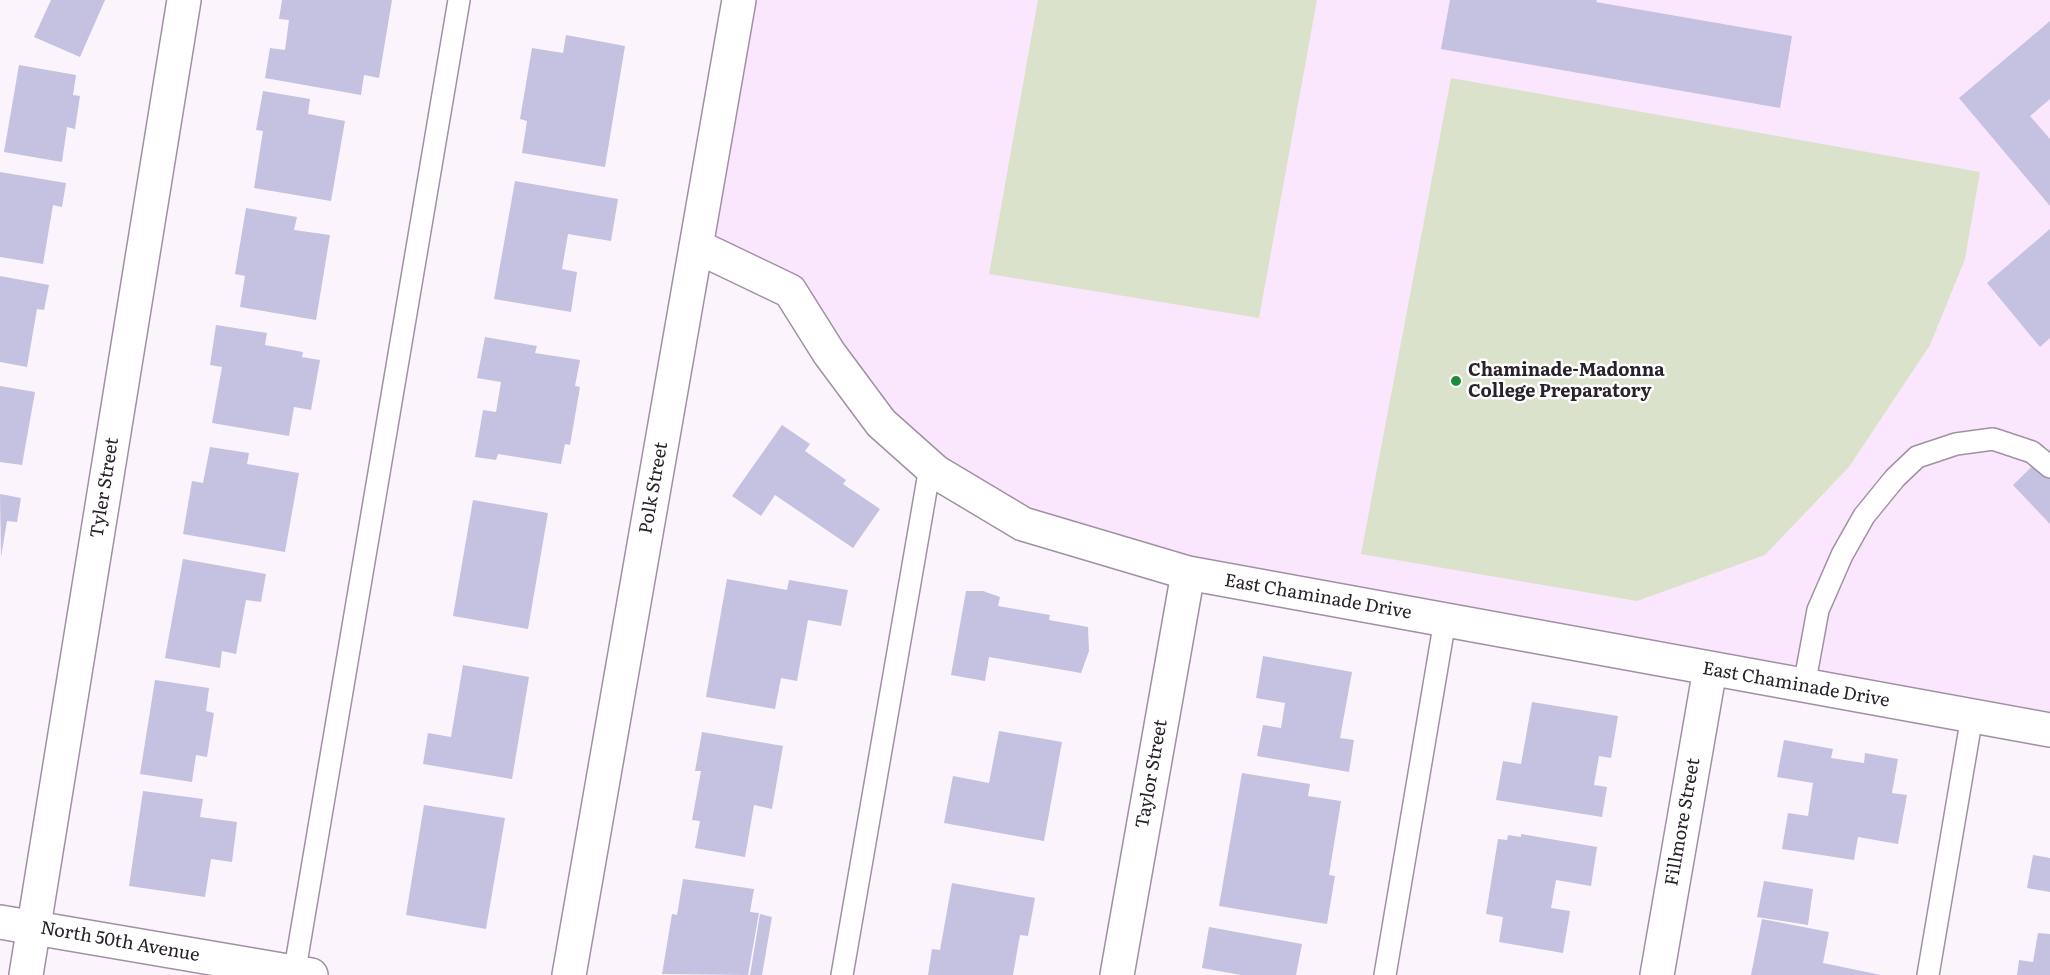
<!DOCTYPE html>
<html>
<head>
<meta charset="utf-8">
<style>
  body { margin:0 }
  canvas { display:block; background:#fbf4fd }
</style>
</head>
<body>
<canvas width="2050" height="975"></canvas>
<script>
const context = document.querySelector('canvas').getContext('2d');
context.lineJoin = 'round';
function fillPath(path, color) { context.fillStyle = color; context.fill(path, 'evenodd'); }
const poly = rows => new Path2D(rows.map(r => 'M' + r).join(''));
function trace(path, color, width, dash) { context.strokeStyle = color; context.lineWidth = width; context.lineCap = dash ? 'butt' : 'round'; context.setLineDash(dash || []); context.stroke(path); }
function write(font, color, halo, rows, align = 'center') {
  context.font = font + ' Literata,serif'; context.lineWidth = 5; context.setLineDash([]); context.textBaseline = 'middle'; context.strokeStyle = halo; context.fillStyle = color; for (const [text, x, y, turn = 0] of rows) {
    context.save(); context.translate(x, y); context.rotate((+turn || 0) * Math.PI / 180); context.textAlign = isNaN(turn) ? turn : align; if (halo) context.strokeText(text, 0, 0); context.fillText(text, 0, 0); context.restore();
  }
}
fillPath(poly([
  [738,0,2050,0,2050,726,1188,573,936,472,790,291,696,246]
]), '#fae7fd');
fillPath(poly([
  [1038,0,1317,0,1259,318,989,274],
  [1451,78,1980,172,1965,259,1930,345,1849,467,1765,555,1637,601,1361,554]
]), '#dae2cb');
fillPath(poly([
  [51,0,105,0,80,57,34,37],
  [282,0,392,0,379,78,364,75,361,95,265,78,270,48,285,50,289,20,279,19],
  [1450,0,1597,0,1596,2,1792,36,1780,108,1441,49],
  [2050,21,2050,99,2030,116,2050,139,2050,206,1959,98],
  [566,35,625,46,605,167,522,153,527,121,520,119,532,48,563,53],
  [19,65,76,75,73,95,80,96,75,129,67,127,62,162,4,152],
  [263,91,310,99,308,114,345,121,331,201,254,188,263,131,256,130],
  [0,172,66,183,62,207,53,205,43,264,0,257],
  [515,181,618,199,611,241,568,234,562,269,577,272,571,312,494,299],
  [246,208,297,217,294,230,330,235,316,320,240,307,245,276,235,274],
  [2050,229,2050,338,2040,347,1987,283],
  [0,276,49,285,44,310,37,309,27,367,0,362],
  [216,325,267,333,265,345,303,352,302,357,320,360,311,410,294,407,289,436,212,423,222,367,210,365],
  [485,337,537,346,535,353,580,360,575,386,580,387,570,445,565,444,561,464,498,454,496,460,475,457,483,410,496,412,501,382,477,378],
  [0,386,35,392,22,465,0,462],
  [782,425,810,444,805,451,846,480,843,484,880,509,853,548,775,495,761,516,732,496],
  [210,447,249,453,247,464,299,473,285,552,183,534,192,481,203,483],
  [2050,449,2050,524,2013,485],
  [0,494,21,498,17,522,7,521,1,557],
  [473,500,548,513,528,629,453,616],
  [183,559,266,574,261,602,246,600,236,654,222,651,220,668,165,658],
  [727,579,787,590,789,580,848,590,841,626,808,620,797,681,781,678,775,709,706,697],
  [966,591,983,591,1000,597,998,606,1050,615,1049,620,1088,627,1089,651,1081,673,989,657,985,681,951,675],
  [1263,656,1352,672,1340,738,1354,740,1349,772,1257,756,1263,725,1281,728,1285,703,1256,698],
  [463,665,529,677,512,779,423,764,428,733,451,737],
  [155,680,209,688,206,711,214,713,207,757,196,755,192,782,140,774],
  [1532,702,1618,716,1611,758,1599,756,1594,785,1607,787,1602,817,1496,800,1503,761,1521,764],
  [999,731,1062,742,1044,841,944,823,953,776,989,783],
  [702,732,783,746,772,809,754,805,745,857,695,848,700,821,692,820,701,771,695,771],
  [1784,740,1833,749,1831,758,1864,763,1865,753,1898,759,1892,793,1907,795,1898,844,1858,837,1854,860,1782,849,1788,813,1808,816,1813,783,1777,777],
  [1242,773,1310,784,1308,796,1341,801,1329,875,1335,876,1327,924,1219,906],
  [143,791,203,799,200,817,237,822,232,862,211,859,205,897,129,886],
  [424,805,505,818,486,929,406,915],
  [1521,834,1597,847,1591,886,1556,880,1551,908,1570,911,1563,953,1499,942,1503,917,1486,914,1498,839,1507,840,1508,835,1521,837],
  [2033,855,2050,858,2050,892,2027,888],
  [683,879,754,889,750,912,759,913,748,975,662,974,672,914,677,915],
  [1764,881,1813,889,1808,925,1757,917],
  [952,883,1035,898,1028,936,1020,935,1013,975,928,975,932,949,940,950],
  [760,914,772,917,762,975,750,975],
  [1762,919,1829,932,1823,963,1881,975,1751,975],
  [1209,927,1302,944,1296,975,1241,975,1202,968],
  [2038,933,2050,934,2050,975,2017,975,2019,960,2033,962]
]), '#c5c1e0');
const service = poly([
  [1804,686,1818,610,1842,555,1864,516,1895,478,1917,457,1956,444,1993,439,2032,452,2050,467],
  [294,975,459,0],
  [842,975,930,467],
  [1385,975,1445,620],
  [1928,975,1972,716]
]);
const minor = poly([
  [696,246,790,291,829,353,881,423,936,472,1023,524,1188,573,2050,730],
  [0,922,311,975],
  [26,975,184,0],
  [569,975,739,0],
  [1117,975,1188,573],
  [1657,975,1710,669]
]);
trace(service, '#a190a4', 24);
trace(minor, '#a190a4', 36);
trace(service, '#fff', 21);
trace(minor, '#fff', 33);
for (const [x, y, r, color] of [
  [1456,381,6,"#208a41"]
]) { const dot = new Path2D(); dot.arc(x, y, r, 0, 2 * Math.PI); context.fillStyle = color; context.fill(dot); trace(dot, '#fff', 2); }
write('bold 18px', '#29222a', '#fff', [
  ["Chaminade-Madonna",1468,371],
  ["College Preparatory",1468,392]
], 'left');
write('18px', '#29222a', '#fff', [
  ["Tyler Street",105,488,-81],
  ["Polk Street",654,488,-80],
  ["East Chaminade Drive",1318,597,10],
  ["East Chaminade Drive",1796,685,10],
  ["Taylor Street",1152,774,-80],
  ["Fillmore Street",1683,822,-80],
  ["North 50th Avenue",120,942,10]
]);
</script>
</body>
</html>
